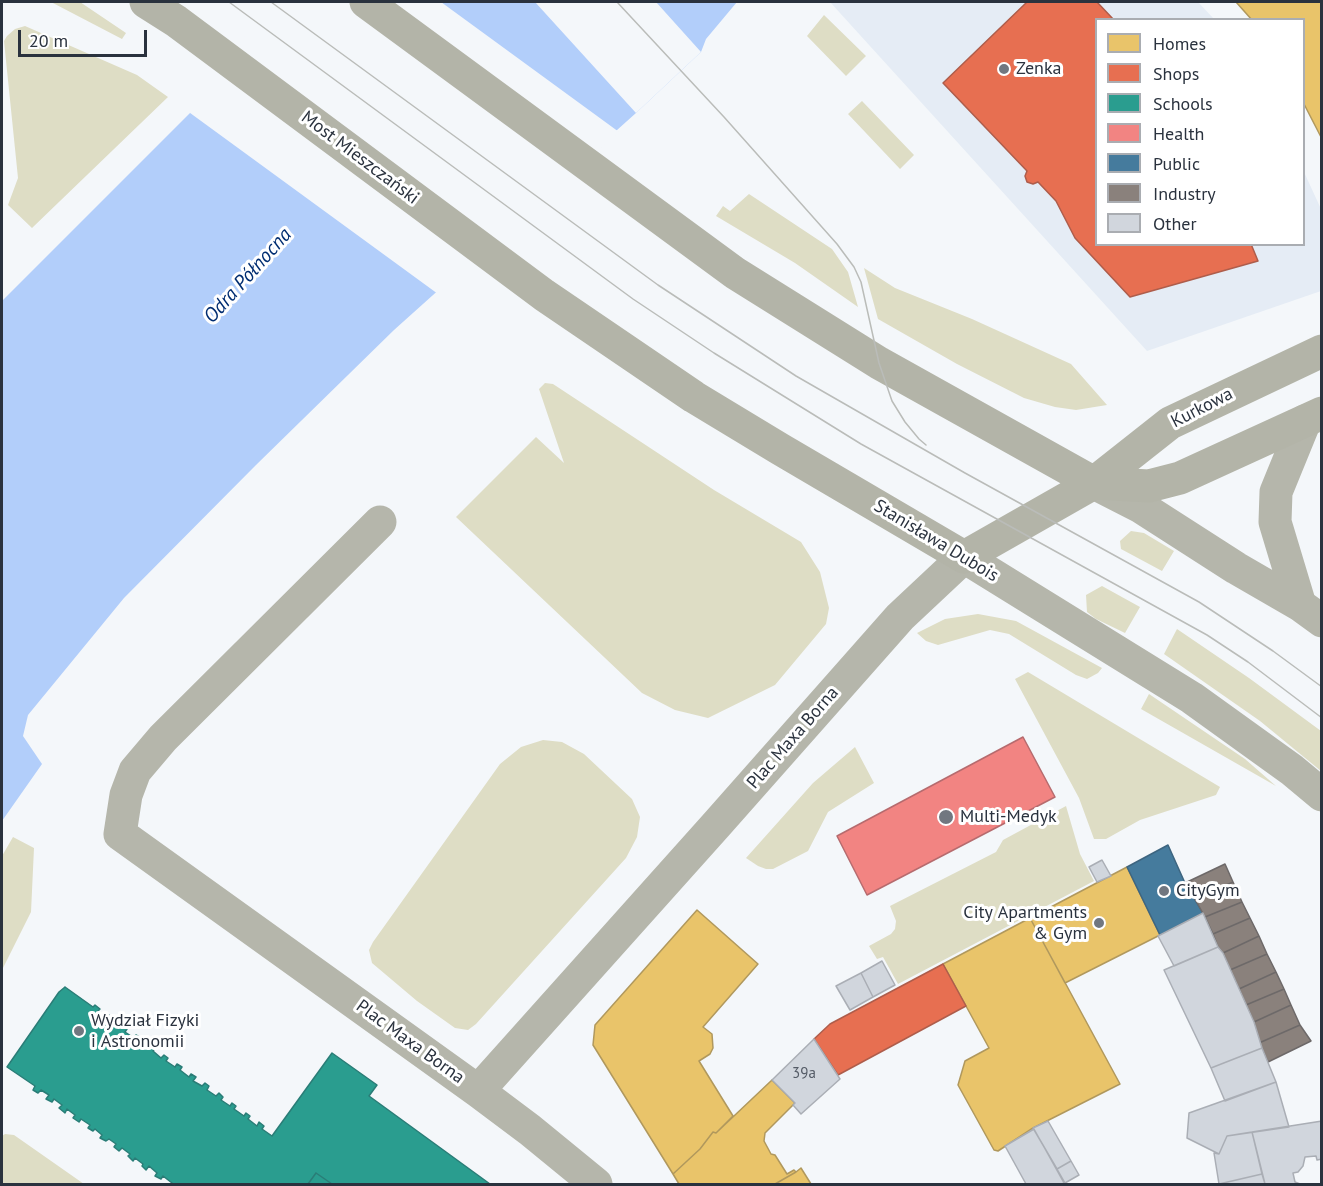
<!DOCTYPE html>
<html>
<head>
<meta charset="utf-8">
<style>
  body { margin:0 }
  #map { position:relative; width:1323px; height:1186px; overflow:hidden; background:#f4f7fa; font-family:"PT Sans",sans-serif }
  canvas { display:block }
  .frame { position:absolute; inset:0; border:3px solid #2a323e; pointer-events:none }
  .legend { position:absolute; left:1095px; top:18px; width:210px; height:228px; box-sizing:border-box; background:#fff; border:2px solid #aaadb2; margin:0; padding:8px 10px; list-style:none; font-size:18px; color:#2a323e }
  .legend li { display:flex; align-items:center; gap:12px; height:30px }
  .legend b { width:30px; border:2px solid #aaadb2 }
  .scale { position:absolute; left:18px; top:30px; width:129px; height:27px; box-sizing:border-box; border:3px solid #2a323e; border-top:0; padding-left:8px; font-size:18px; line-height:21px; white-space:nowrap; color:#2a323e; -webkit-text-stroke:4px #fff; paint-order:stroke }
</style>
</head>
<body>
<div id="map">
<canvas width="1323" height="1186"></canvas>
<div class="frame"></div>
<ul class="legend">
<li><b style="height:16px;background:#e9c46a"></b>Homes</li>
<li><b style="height:16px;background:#e76f51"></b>Shops</li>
<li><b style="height:16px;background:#2a9d8f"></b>Schools</li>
<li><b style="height:16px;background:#f28482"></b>Health</li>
<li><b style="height:16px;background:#457b9d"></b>Public</li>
<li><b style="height:16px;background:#8a817c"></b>Industry</li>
<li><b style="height:16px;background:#d1d6dd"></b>Other</li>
</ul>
<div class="scale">20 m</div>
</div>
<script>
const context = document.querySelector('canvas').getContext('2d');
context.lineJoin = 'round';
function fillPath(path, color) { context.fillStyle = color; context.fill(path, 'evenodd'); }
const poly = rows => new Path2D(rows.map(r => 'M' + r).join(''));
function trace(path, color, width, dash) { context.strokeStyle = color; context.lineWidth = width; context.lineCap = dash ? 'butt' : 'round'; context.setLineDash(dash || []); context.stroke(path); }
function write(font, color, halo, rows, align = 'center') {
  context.font = font + ' "PT Sans",sans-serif'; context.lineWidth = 6; context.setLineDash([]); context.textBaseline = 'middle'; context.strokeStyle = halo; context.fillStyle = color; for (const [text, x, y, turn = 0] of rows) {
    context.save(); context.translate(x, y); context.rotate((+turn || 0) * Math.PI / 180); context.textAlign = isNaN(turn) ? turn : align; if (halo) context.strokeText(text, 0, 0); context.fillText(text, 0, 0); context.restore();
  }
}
fillPath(poly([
  [830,2,1198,2,1214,19,1096,20,1096,244,1304,244,1304,172,1321,209,1321,291,1147,351]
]), '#e5ecf5');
fillPath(poly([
  [51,2,80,2,126,33,122,39],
  [824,15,866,56,846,76,807,36],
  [25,26,137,75,168,97,32,228,8,205,18,178,4,41,7,36,15,29],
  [862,101,914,155,900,169,848,114],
  [749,194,832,249,848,272,858,307,795,263,716,216,723,206,730,211],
  [864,268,895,288,972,319,1071,364,1107,405,1076,410,1055,407,1024,398,957,364,878,319],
  [545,383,553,384,714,490,801,542,820,572,829,608,826,624,775,685,708,718,675,710,642,693,456,517,536,437,564,463,539,389],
  [1131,531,1144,533,1174,551,1162,571,1121,549,1120,541],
  [1102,586,1140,607,1125,633,1096,619,1087,612,1086,595],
  [978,614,1016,621,1102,668,1098,673,1087,679,1076,675,1009,634,990,630,938,645,926,641,917,633,945,619],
  [1177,629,1249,678,1321,731,1321,771,1260,721,1164,654],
  [1028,672,1220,787,1216,795,1140,820,1106,839,1094,839,1079,798,1015,679],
  [1149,694,1245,759,1276,786,1141,709],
  [543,740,562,742,584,754,632,799,640,817,637,837,626,858,476,1024,468,1030,455,1028,417,1001,372,963,369,950,373,942,500,764,521,747],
  [855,747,874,783,828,812,808,851,773,869,766,869,758,866,746,858,813,783],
  [1066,806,1080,854,1094,881,898,984,883,957,877,959,869,946,891,934,895,929,896,921,890,906,996,852,1003,840],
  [13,837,34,848,31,912,2,970,2,856],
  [5,1134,14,1135,84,1184,2,1184,2,1136]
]), '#deddc5');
fillPath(poly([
  [274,2,737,2,706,39,701,52,636,113,394,330,256,465,124,598,28,715,23,736,42,764,2,821,2,301,204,99]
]), '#b2cefa');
fillPath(poly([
  [270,2,441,2,619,132,438,294,186,110,201,97],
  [535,2,656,2,701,52,636,113]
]), '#f4f7fa');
const homes = poly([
  [1236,2,1322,2,1322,139,1304,104,1304,20,1252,20,1236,2],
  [1127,867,1160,935,1065,983,1030,918,1127,867],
  [697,910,758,964,703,1027,712,1034,713,1048,710,1054,699,1061,733,1116,716,1133,713,1132,700,1149,673,1174,593,1045,595,1025,697,910],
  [1030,918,1120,1084,1033,1128,998,1151,994,1150,958,1085,965,1061,989,1048,943,964,1030,918],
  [772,1080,795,1103,765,1133,764,1141,771,1154,775,1155,787,1174,794,1170,796,1172,775,1184,679,1184,673,1174,700,1149,713,1132,716,1133,772,1080],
  [801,1168,811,1184,775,1184,796,1172,801,1168]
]);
fillPath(homes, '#e9c46a');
trace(homes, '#b0985d', 1.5);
const shops = poly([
  [1027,2,1097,2,1114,20,1096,20,1096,244,1251,244,1258,261,1130,297,1075,238,1056,201,1038,182,1033,184,1027,182,1025,176,1027,171,943,83,1027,2],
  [943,964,966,1006,838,1075,814,1039,830,1024,943,964]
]);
fillPath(shops, '#e76f51');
trace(shops, '#ae5d4b', 1.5);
const schools = poly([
  [65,987,93,1007,95,1005,100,1009,97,1012,107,1018,109,1015,114,1019,112,1022,120,1028,122,1025,127,1029,125,1032,134,1038,136,1035,141,1038,139,1041,148,1047,150,1044,155,1048,153,1051,161,1058,164,1055,168,1058,166,1061,175,1067,177,1064,182,1067,180,1070,189,1077,191,1074,196,1077,193,1081,202,1086,205,1083,209,1086,207,1090,216,1096,219,1093,223,1097,221,1100,230,1106,232,1103,236,1106,234,1109,244,1116,246,1113,250,1116,248,1119,257,1126,259,1122,264,1126,262,1129,272,1136,332,1053,377,1085,369,1096,490,1184,332,1184,316,1173,308,1184,171,1184,172,1183,163,1176,161,1179,155,1176,157,1173,149,1166,146,1170,142,1166,143,1164,135,1158,133,1161,128,1156,130,1154,122,1148,119,1151,114,1147,116,1144,109,1139,106,1141,100,1138,102,1135,95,1129,93,1131,88,1128,90,1125,81,1119,79,1122,73,1118,75,1115,67,1109,65,1113,59,1108,62,1105,54,1099,52,1102,46,1099,49,1095,41,1090,38,1093,33,1090,35,1086,7,1067,59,992,65,987],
  [316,1173,332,1184,308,1184,316,1173]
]);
fillPath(schools, '#2a9d8f');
trace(schools, '#2a7d77', 1.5);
const health = poly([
  [1023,737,1055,797,867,895,837,836,1023,737]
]);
fillPath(health, '#f28482');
trace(health, '#b66b6e', 1.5);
const public = poly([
  [1168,845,1185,883,1203,913,1160,935,1127,867,1168,845]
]);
fillPath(public, '#457b9d');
trace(public, '#3d6580', 1.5);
const industry = poly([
  [1225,864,1233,882,1195,899,1185,883,1225,864],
  [1233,882,1242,902,1205,917,1195,899,1233,882],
  [1242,902,1250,918,1213,934,1205,917,1242,902],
  [1250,918,1259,936,1223,953,1218,947,1213,934,1250,918],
  [1259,936,1267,954,1230,970,1223,953,1259,936],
  [1267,954,1276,972,1239,989,1230,970,1267,954],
  [1276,972,1284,989,1246,1005,1239,989,1276,972],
  [1284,989,1291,1005,1254,1022,1246,1005,1284,989],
  [1291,1005,1300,1025,1259,1043,1254,1022,1291,1005],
  [1300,1025,1311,1041,1268,1062,1259,1043,1300,1025]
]);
fillPath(industry, '#8a817c');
trace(industry, '#6d6969', 1.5);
const building = poly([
  [1102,860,1111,876,1097,882,1089,867,1102,860],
  [1203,913,1218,947,1174,966,1158,936,1203,913],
  [1218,947,1223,953,1254,1022,1262,1048,1211,1068,1164,970,1218,947],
  [882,961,895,985,873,997,861,973,882,961],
  [861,973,873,997,850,1010,836,986,861,973],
  [814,1039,840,1079,801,1114,793,1105,795,1103,772,1080,814,1039],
  [1262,1048,1276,1082,1225,1101,1211,1068,1262,1048],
  [1276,1082,1289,1127,1227,1136,1219,1154,1187,1138,1189,1113,1276,1082],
  [1048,1121,1071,1161,1057,1169,1033,1128,1048,1121],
  [1322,1121,1322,1159,1317,1160,1316,1156,1305,1157,1303,1166,1298,1172,1293,1173,1295,1182,1300,1184,1265,1184,1252,1132,1322,1121],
  [1034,1129,1064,1183,1062,1184,1026,1184,1005,1146,1034,1129],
  [1252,1132,1262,1174,1219,1184,1214,1153,1219,1154,1227,1136,1252,1132],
  [1071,1161,1079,1175,1065,1183,1057,1169,1071,1161],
  [1262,1174,1265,1184,1219,1184,1262,1174]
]);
fillPath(building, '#d1d6dd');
trace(building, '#aaaeb5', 1.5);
trace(poly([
  [380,522,163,738,135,771,126,795,120,834,478,1091,530,1130,596,1184],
  [478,1091,717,824,900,617,964,557]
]), '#b5b6ab', 33);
trace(poly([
  [1094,483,1141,507,1236,568,1300,605,1322,621],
  [964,557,1192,698,1292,770,1322,795],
  [1300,605,1275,522,1276,492,1305,421]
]), '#b5b6ab', 33);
trace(poly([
  [146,2,176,21,544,295,694,397,780,449,964,557,1094,483,1170,423,1322,351],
  [366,2,735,273,879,363,1094,483,1149,486,1180,478,1322,413]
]), '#b3b4a8', 33);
trace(poly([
  [229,2,633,299,714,353,861,444,1207,635,1248,662,1322,718],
  [271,2,658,285,796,376,965,473,1199,602,1273,651,1322,687],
  [617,2,724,117,837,244,854,267,861,282,879,363,892,401,905,422,919,439,926,445]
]), '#babcb9', 1.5);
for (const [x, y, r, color] of [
  [1004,69,6,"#717780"],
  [946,817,8,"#717780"],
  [1164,891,6,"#717780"],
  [1099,923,6,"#717780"],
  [79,1031,6,"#717780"]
]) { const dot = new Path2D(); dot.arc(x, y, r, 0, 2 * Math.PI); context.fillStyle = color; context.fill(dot); trace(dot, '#fff', 2); }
write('15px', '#545b66', null, [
  ["39a",804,1074]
]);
write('18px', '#2a323e', '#fff', [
  ["Zenka",1016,69],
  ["Multi-Medyk",960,817],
  ["CityGym",1176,891],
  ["City Apartments",1087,913,"right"],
  ["& Gym",1087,934,"right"],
  ["Wydział Fizyki",91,1021],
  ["i Astronomii",91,1042]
], 'left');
write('18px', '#2a323e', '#fff', [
  ["Most Mieszczański",360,158,37],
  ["Kurkowa",1202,408,-27],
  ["Stanisława Dubois",936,541,31],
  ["Plac Maxa Borna",793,738,-49],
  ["Plac Maxa Borna",410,1042,36]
]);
write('italic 20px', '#002d71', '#fff', [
  ["Odra Północna",248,276,-48]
]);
</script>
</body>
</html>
